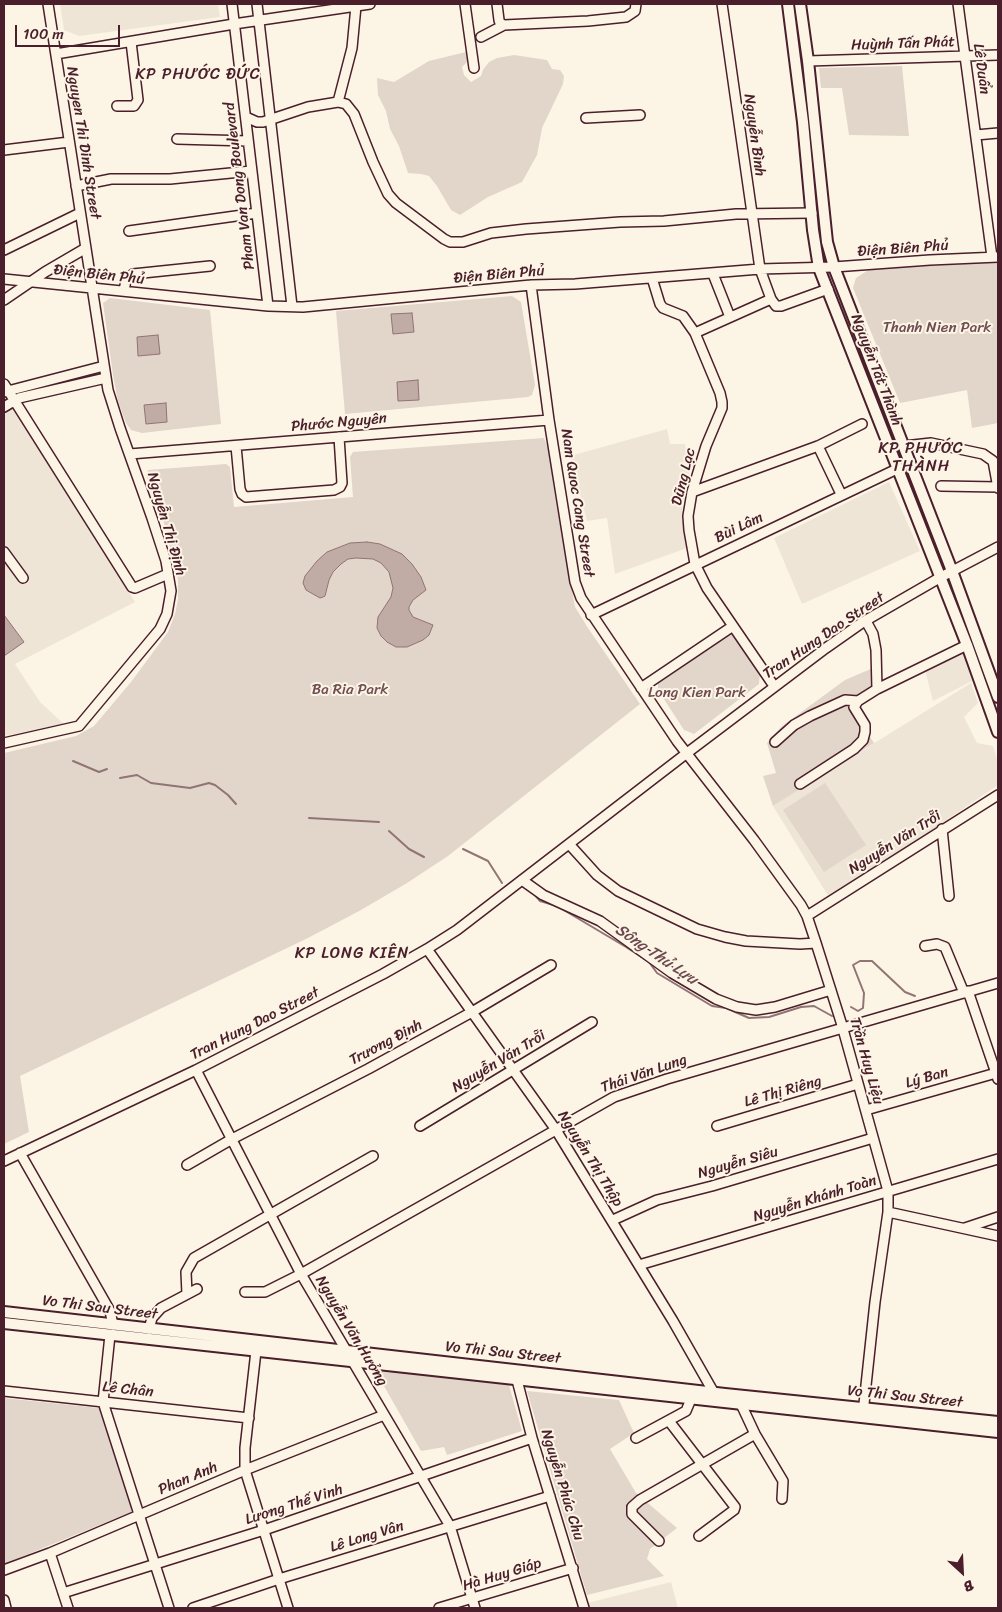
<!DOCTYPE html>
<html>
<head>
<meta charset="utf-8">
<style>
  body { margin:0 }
  #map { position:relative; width:1002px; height:1612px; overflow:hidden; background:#fcf5e5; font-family:Sriracha,sans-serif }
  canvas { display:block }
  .frame { position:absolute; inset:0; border:5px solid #4a1f2b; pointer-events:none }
  .north { position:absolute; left:937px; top:1547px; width:50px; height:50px; -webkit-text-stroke:4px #fcf5e5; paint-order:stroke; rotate:155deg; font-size:14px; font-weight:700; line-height:20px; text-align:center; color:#4a1f2b }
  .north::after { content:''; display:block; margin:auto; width:18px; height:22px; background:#4a1f2b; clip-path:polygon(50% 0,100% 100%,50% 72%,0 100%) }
  .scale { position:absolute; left:15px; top:25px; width:105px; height:22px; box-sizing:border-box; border:2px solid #4a1f2b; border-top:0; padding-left:6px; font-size:15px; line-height:18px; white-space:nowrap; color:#4a1f2b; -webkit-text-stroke:4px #fcf5e5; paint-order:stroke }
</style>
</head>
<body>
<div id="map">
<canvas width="1002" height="1612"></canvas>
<div class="frame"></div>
<div class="north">B</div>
<div class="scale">100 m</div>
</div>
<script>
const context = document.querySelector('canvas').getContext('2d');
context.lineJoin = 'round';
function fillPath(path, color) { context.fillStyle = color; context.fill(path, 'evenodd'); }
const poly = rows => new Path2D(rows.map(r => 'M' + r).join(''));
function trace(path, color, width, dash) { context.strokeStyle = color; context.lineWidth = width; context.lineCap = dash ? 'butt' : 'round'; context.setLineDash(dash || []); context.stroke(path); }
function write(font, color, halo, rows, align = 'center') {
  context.font = font + ' Sriracha,sans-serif'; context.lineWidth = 4; context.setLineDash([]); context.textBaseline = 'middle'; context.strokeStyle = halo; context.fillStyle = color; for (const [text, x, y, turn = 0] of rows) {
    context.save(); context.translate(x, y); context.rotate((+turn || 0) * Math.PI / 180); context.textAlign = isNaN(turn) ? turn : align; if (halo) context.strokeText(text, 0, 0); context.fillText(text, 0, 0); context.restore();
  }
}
fillPath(poly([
  [60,4,218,4,220,17,79,36,64,30],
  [4,389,135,602,15,664,40,702,64,724,4,736],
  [667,429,670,444,685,444,690,479,682,504,687,548,615,574,607,518,587,521,570,456],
  [889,482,920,551,802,604,774,538],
  [962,652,972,681,933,701,925,670],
  [971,683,978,703,964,717,977,743,993,746,998,762,998,785,830,899,773,806],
  [671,1582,678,1608,589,1608,587,1603]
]), '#eee5d7');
fillPath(poly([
  [466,52,471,58,462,67,464,75,471,82,481,76,483,70,489,62,497,58,514,55,547,60,552,69,560,70,564,76,563,84,542,128,537,155,522,182,488,197,460,215,451,210,437,186,429,176,421,174,408,173,399,146,390,129,386,111,378,95,377,78,394,82,429,61],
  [902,66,909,136,849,135,842,88,821,88,819,68],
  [998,262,998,423,972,428,967,390,900,403,853,288,856,278,870,269],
  [512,296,521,302,535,385,532,395,528,397,345,414,336,311],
  [110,298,210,310,221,424,142,433,131,430,126,423,118,401,113,375,103,303],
  [544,438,549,450,555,496,575,607,588,628,640,704,448,856,407,883,361,910,308,938,20,1076,29,1132,4,1144,4,753,76,736,94,726,131,682,168,632,175,614,178,600,178,580,164,523,146,475,148,470,226,464,230,467,234,507,353,497,350,457,353,452],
  [732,632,760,672,759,684,694,734,684,730,658,690,658,683],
  [873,668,874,688,847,702,874,743,773,806,763,776,776,773,767,743,781,727,845,680],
  [825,783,866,845,824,872,783,810],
  [372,1365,509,1385,522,1431,447,1455,444,1447,421,1451],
  [527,1391,619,1400,634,1433,610,1449,636,1493,677,1528,650,1549,647,1559,664,1576,587,1595],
  [4,1398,99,1408,103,1413,132,1507,131,1512,4,1564]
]), '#e2d5ca');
const water = poly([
  [412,313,414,332,393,334,391,314,412,313],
  [158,335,160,354,138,356,137,337,158,335],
  [418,380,419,400,398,401,397,382,418,380],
  [166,403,167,422,146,424,144,405,166,403],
  [367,542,380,544,402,554,412,564,421,577,426,590,413,600,409,607,409,610,413,617,433,625,429,635,423,640,407,647,396,647,387,642,381,636,377,628,378,617,391,597,393,588,389,572,381,563,373,559,356,558,348,559,341,564,333,572,329,580,325,596,323,597,320,598,306,590,303,583,305,576,317,561,327,552,350,543,367,542],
  [4,615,24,642,4,656,4,615]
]);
fillPath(water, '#c0aca5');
trace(water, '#917474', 1);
trace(poly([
  [73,761,99,772,107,769],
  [120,778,137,775,151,783,190,788,209,783,215,785,228,795,236,804],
  [309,818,379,822],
  [389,831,409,849,424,857],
  [463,849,488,861,502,883],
  [535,895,540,901,557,906,626,947,649,962,657,973,712,1006,726,1008,749,1018,769,1017,801,1007,814,1006,832,1016],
  [851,1007,858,1011,863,1008,864,993,853,965,860,961,872,961,905,992,915,996]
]), '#917474', 2);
const minor = poly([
  [232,4,268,306],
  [257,4,292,306],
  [465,4,474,68],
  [497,4,499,20,500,23,504,25],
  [722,4,760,269,771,299,776,306,781,306,828,289],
  [958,4,992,257],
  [481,37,504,25,588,21,626,17,635,11,636,4],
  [56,54,234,24,370,4],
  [808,61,998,55],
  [338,102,352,48,356,6],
  [117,106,134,106,138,100,131,42],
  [246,117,257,122,263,122,308,107,338,102,346,104,354,114,373,162,388,194,396,203,444,239,450,242,463,242,491,233,526,229,620,222,664,221,736,214,812,213],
  [586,118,640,115],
  [976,135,998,133],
  [177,139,248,141],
  [4,150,69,142],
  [76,186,111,179,170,179,251,171],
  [129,231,257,213],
  [4,250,80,213],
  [713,274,730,317],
  [652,278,660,304,663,308,683,316,695,333,720,393,722,402,722,408,706,446,692,492,688,516,689,530,695,564,707,588,774,686],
  [4,279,268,306,303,307,531,285,575,284,760,269,834,267,930,260,998,257],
  [531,285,549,420,575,582,581,598,677,741,754,840,801,905,807,916,816,943,841,1022,888,1191,888,1212,875,1302,863,1413],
  [124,291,126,280,133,274,210,266],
  [4,300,45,272,86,248],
  [695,333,771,299],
  [4,384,132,587,135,588,168,574],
  [4,392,104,366],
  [4,407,19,398,106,378],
  [236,446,240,489,242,494,246,497,334,490,340,487,342,483,339,437],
  [818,446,841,494],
  [904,446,931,443,983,454,993,461,998,488],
  [130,454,549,420],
  [941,486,998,487],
  [692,492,818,446,862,424],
  [4,552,23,578],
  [591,615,899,468],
  [866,621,873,634,876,650,877,689],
  [641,688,733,626],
  [775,742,794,725,810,716,845,700,858,701],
  [4,743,79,726,160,629,167,614,171,591,166,561,152,518,120,428,108,390,48,4],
  [800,784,854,749,863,740,865,732,865,725,854,707,858,701,877,689,967,645],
  [942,829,949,896],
  [569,844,597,875,618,891,697,929,725,937,746,941,800,944,816,943],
  [522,880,543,895,600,921,672,973,716,999,737,1007,756,1010,775,1007,831,990],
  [807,916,998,795],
  [925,946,937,944,945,947,964,993],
  [427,949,556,1130,673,1321,714,1393],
  [968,991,998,1079],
  [196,1070,301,1274,450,1526,475,1608],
  [866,1110,996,1073],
  [420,1126,592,1022],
  [717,1126,858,1084],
  [20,1153,110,1311,113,1325],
  [4,1161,196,1070,383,974,427,949,457,930,687,753,826,648,863,622,941,577,998,547],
  [187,1165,232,1139,368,1069,472,1012,551,965],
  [888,1212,998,1236],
  [613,1220,657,1200,712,1186,873,1138],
  [965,1228,998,1217],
  [639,1265,998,1159],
  [245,1292,265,1292,301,1274,614,1097,667,1079,998,983],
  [187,1294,186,1272,194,1258,373,1156],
  [149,1329,152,1318,161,1308,197,1289],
  [110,1335,103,1402,169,1608],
  [256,1351,245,1448,245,1470,288,1608],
  [517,1373,517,1380,532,1438,584,1608],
  [4,1391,249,1418],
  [669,1421,735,1507,734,1510,699,1536],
  [755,1434,783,1481,782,1499],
  [636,1438,686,1411,691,1399],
  [659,1541,632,1514,632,1507,640,1500,755,1434,740,1402],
  [50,1553,68,1608],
  [4,1570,50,1553,245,1470,384,1415],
  [63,1593,264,1530,532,1438],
  [4,1600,6,1608],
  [193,1608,279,1579,550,1496],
  [439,1608,573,1568]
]);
const major = poly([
  [788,4,803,122,813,230,819,268,967,645,998,732],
  [800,4,808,61,827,242,834,267,952,571,998,697],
  [4,1312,725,1394,998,1422],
  [4,1323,998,1432]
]);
trace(minor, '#4a1f2b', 12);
trace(major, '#4a1f2b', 14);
trace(minor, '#fcf5e5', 9);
trace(major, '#fcf5e5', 10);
write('15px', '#4a1f2b', '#fcf5e5', [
  ["Huỳnh Tấn Phát",903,44,-2],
  ["Lê Duẩn",981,69,82],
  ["Nguyễn Bình",754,135,82],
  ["Nguyen Thi Dinh Street",83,143,81],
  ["Pham Van Dong Boulevard",240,186,-97],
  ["Điện Biên Phủ",903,249,-4],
  ["Điện Biên Phủ",99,275,6],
  ["Điện Biên Phủ",499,275,-5],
  ["Nguyễn Tất Thành",876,370,69],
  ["Phước Nguyên",339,423,-5],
  ["Dũng Lạc",684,477,-76],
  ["Nam Quoc Cang Street",577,503,81],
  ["Nguyễn Thị Định",166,524,74],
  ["Bùi Lâm",739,528,-26],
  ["Tran Hung Dao Street",824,636,-34],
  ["Nguyễn Văn Trỗi",895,843,-32],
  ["Tran Hung Dao Street",255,1024,-27],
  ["Trương Định",386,1043,-28],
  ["Trần Huy Liệu",866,1061,74],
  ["Nguyễn Văn Trỗi",499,1062,-31],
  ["Thái Văn Lung",644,1074,-19],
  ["Lý Ban",927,1078,-16],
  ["Lê Thị Riêng",783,1092,-16],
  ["Nguyễn Thị Thập",590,1159,58],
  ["Nguyễn Siêu",738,1163,-16],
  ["Nguyễn Khánh Toàn",815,1199,-17],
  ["Vo Thi Sau Street",100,1308,7],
  ["Nguyễn Văn Hưởng",351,1331,59],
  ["Vo Thi Sau Street",503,1353,6],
  ["Lê Chân",128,1390,6],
  ["Vo Thi Sau Street",905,1397,6],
  ["Phan Anh",188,1479,-23],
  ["Nguyễn Phúc Chu",562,1485,73],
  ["Lương Thế Vinh",294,1505,-18],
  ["Lê Long Vân",367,1537,-17],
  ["Hà Huy Giáp",502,1575,-17]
]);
write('15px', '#704c53', '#fcf5e5', [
  ["Thanh Nien Park",937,328],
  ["Ba Ria Park",350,690],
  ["Long Kien Park",697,693]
]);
context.letterSpacing = '1px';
write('16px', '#4a1f2b', '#fcf5e5', [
  ["KP PHƯỚC ĐỨC",198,75],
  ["KP PHƯỚC",921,449],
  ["THÀNH",921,467],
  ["KP LONG KIÊN",352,954]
]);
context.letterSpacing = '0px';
write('italic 16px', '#6d4950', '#fcf5e5', [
  ["Sông Thủ Lựu",656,955,34]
]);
</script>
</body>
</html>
